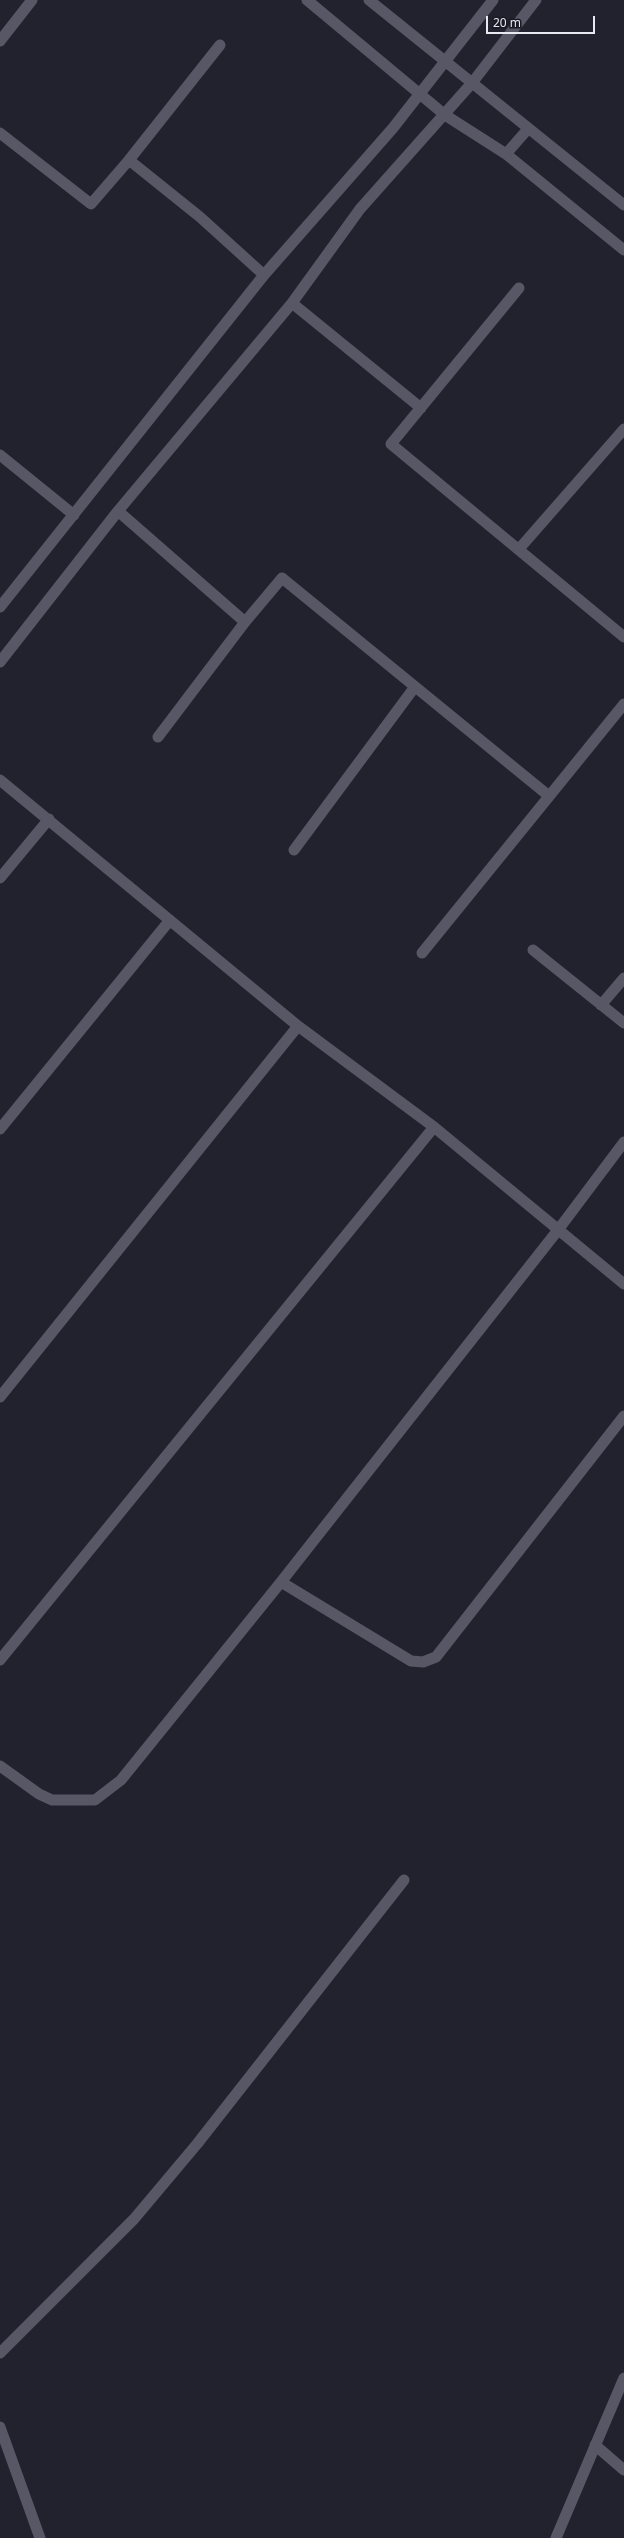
<!DOCTYPE html>
<html>
<head>
<meta charset="utf-8">
<style>
  body { margin:0 }
  #map { position:relative; width:624px; height:2538px; overflow:hidden; background:#22222e; font-family:"Noto Sans",sans-serif }
  canvas { display:block }
  .scale { position:absolute; left:486px; top:16px; width:109px; height:18px; box-sizing:border-box; border:2px solid #e8e8f1; border-top:0; padding-left:5px; font-size:12px; line-height:14px; white-space:nowrap; color:#e8e8f1; -webkit-text-stroke:3px #191924; paint-order:stroke }
</style>
</head>
<body>
<div id="map">
<canvas width="624" height="2538"></canvas>
<div class="scale">20 m</div>
</div>
<script>
const context = document.querySelector('canvas').getContext('2d');
context.lineJoin = 'round';
const poly = rows => new Path2D(rows.map(r => 'M' + r).join(''));
function trace(path, color, width, dash) { context.strokeStyle = color; context.lineWidth = width; context.lineCap = dash ? 'butt' : 'round'; context.setLineDash(dash || []); context.stroke(path); }
trace(poly([
  [307,0,445,115,506,154,624,250],
  [369,0,624,205],
  [0,41,32,0],
  [0,133,91,204,129,160,200,217,264,275],
  [506,154,527,130],
  [129,160,220,45],
  [519,288,391,444,624,637],
  [292,303,421,408],
  [0,455,74,515],
  [118,511,245,622,282,578,549,796],
  [519,549,624,429],
  [0,607,264,275,393,128,493,0],
  [0,662,118,511,292,303,360,209,472,83,536,0],
  [158,737,245,622],
  [0,780,298,1026,434,1127,624,1284],
  [294,850,414,688],
  [0,878,49,819],
  [533,950,624,1023],
  [422,953,624,704],
  [601,1005,624,978],
  [0,1129,170,920],
  [0,1397,298,1026],
  [281,1582,411,1661,423,1662,436,1657,624,1416],
  [0,1660,434,1127],
  [0,1766,39,1794,52,1800,95,1800,121,1780,281,1582,558,1230,624,1142],
  [0,2353,134,2219,197,2144,404,1880],
  [0,2427,40,2538],
  [595,2445,624,2470],
  [556,2538,624,2378]
]), '#575766', 11);
</script>
</body>
</html>
